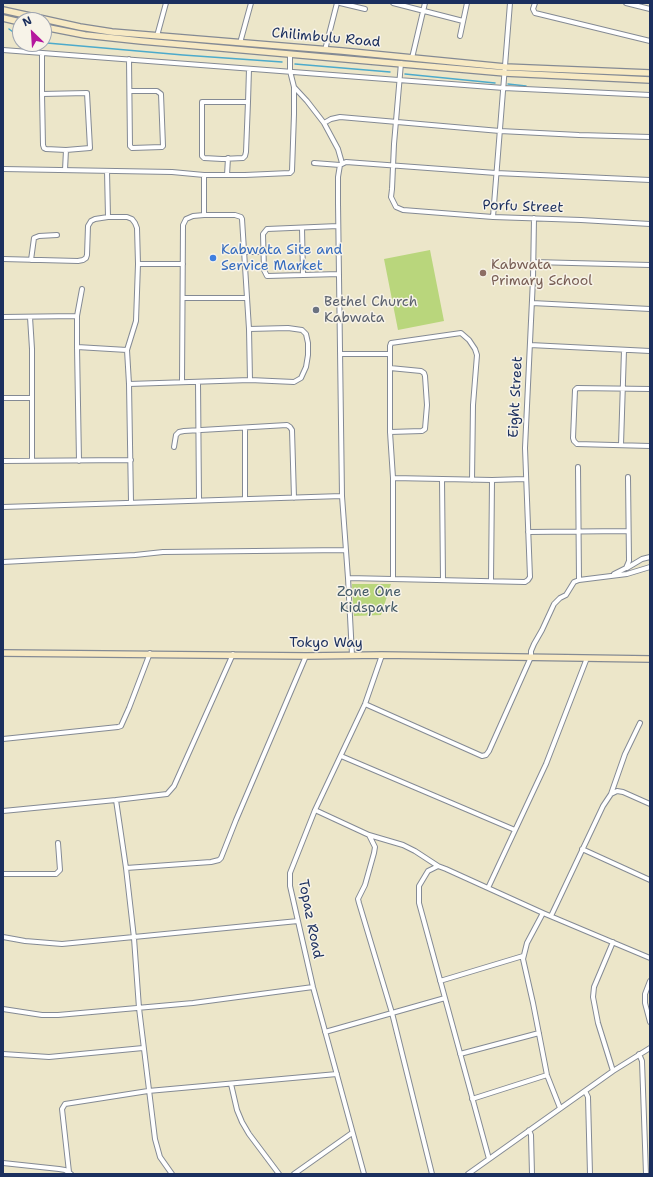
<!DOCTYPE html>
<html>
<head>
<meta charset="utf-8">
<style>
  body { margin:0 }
  #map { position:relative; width:653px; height:1177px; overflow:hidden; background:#ece6c9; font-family:"Shantell Sans",sans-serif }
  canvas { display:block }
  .frame { position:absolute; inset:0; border:4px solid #1b2f5e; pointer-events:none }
  .north { position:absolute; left:12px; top:12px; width:40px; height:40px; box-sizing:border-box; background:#f7f3e8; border:1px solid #9fa5b1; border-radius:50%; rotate:335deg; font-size:11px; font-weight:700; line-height:16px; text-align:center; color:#1b2f5e }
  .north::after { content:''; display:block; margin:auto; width:14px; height:18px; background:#b5179e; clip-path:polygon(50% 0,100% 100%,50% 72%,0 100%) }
</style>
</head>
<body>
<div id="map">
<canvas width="653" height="1177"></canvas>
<div class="frame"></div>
<div class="north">N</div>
</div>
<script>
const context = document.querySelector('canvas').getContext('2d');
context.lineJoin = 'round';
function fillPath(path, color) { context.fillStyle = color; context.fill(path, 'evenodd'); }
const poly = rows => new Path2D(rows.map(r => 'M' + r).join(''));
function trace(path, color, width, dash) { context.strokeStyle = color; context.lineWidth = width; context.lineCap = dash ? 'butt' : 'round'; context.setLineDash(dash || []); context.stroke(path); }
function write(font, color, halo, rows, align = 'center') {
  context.font = font + ' "Shantell Sans",sans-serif'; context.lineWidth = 3; context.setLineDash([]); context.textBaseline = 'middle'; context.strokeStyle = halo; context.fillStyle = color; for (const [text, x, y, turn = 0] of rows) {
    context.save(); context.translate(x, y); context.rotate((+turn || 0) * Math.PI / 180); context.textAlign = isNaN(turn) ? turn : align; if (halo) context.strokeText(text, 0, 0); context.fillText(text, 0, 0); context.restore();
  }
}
fillPath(poly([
  [430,250,444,321,398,330,384,259],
  [352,584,391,584,381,615,354,616]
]), '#b9d67c');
trace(poly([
  [9,29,20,37],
  [47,43,183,55,282,62],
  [295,64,390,72],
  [405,74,495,83],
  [508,84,526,86]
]), '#4caacb', 1.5);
const minor = poly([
  [340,3,365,9],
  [393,3,463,21],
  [535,3,533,9,535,13,650,41],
  [626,3,650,9],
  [157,36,166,3],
  [460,36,467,3],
  [240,43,251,3],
  [3,50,504,88,650,95],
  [325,50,337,3],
  [42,54,42,94,43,145,44,148,46,149,66,150,90,148,87,93,42,94],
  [412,58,425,3],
  [129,59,130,146,132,148,162,147,163,146,161,94,157,91,130,91],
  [401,63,394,144,392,189,391,197,396,207,403,210,493,217,581,220,650,224],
  [294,87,307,101,324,123,338,149,342,163],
  [248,102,202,102,202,156,204,158,222,159,243,158,245,156,246,152,248,102,249,69],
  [324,123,331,119,340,117,500,131,579,135,650,137],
  [314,163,340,165],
  [3,169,172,172,204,175,245,175,290,173,292,171,294,114,294,87,290,71,290,54],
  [65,170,66,150],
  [107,171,108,217],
  [227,175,228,158],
  [204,215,204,175],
  [493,217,510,3],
  [338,226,267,229,263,234,264,270,267,276,339,274],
  [302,228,303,275],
  [244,252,263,252],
  [3,259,78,261,83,260,86,258,87,255,88,226,91,221,95,219,108,217,127,217,132,219,135,223,137,228,138,264,136,321,127,350,129,384,131,502],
  [31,260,34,238,39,236,57,235],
  [533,262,650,265],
  [138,264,183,264],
  [183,298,247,298],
  [532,303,650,309],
  [3,317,77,316],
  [30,317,32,349,32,461],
  [530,345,650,351],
  [77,347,127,350],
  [340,354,390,354],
  [182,382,183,225,186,219,193,216,204,215,235,215,241,217,242,219,249,329,250,380],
  [198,382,199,500],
  [129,384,250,380,294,382,301,378,306,367,308,355,308,343,306,334,302,330,288,328,249,329],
  [650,389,577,388,575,390,573,438,574,441,577,444,650,446],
  [3,398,31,398],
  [245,428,245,499],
  [390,432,422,431,425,429,427,405,425,376,424,373,421,371,390,368],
  [621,445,624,350],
  [174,447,176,435,179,432,184,431,287,425,290,427,292,430,294,498],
  [3,461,131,460],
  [79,461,77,347,77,316,82,289],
  [578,467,579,580],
  [393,478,492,480,525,479],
  [442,479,443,580],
  [3,507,342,496],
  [528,532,628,531],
  [3,562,135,555,163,552,346,550],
  [627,568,642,559,650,557],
  [614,574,626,568,629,561,628,477],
  [348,578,525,582,528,580,530,577,525,448,533,279,534,218],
  [393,579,393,478,390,432,390,346,391,343,461,333,469,340,475,349,477,355,473,405,472,480],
  [491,581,492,480],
  [352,655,348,578,342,496,338,203,338,177,340,165,346,162,496,173,650,180],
  [365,704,482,756,486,755,489,751,531,657,531,651,534,644,542,630,554,604,560,598,566,595,574,582,579,580,627,574,650,567],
  [3,739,118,727,121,726,129,708,150,653],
  [341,756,515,830],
  [611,794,625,754,640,723],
  [116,800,126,868,134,938,139,1008,155,1139,160,1157,172,1174],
  [315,810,369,835,375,847,374,853,365,885,358,899,359,903,392,1013,432,1174],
  [3,811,116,800,167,794,174,786,233,654],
  [369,835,403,845,415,851,438,866],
  [582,849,650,880],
  [126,868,211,862,219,860,221,858,236,820,306,656],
  [3,874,56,874,60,870,58,843],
  [488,888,546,764,587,658],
  [543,913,527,943,523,959,533,1003,547,1075,560,1108],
  [551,916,603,806,611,794,617,791,623,792,650,804],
  [3,937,25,941,62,944,298,921],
  [440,981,523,956],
  [650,981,645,994,645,1003,650,1022],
  [3,1009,42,1015,58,1015,193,1003,313,987],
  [325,1032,445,998],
  [3,1054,49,1057,143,1048],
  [460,1054,539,1033],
  [639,1054,642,1061,646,1174],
  [613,1071,598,1023,593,997,594,987,613,942],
  [231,1084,237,1110,242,1122,249,1134,279,1174],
  [585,1091,588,1097,590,1174],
  [472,1099,547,1075],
  [529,1130,531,1135,532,1174],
  [489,1159,419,903,419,886,428,871,438,866,446,869,543,913,650,958],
  [3,1163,59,1169,65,1170,71,1174],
  [69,1172,62,1109,65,1104,148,1091,337,1074],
  [294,1174,352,1133],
  [364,1174,313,987,290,886,290,873,315,810,365,704,382,655],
  [468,1174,613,1071,650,1048]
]);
const secondary = poly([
  [3,10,80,27,112,32,342,51,505,67,650,73],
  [3,18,20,22],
  [44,27,85,35,141,41,505,73,650,80],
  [3,653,306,656,382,655,650,659]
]);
trace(minor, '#848a94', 6);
trace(secondary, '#848a94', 8);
trace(minor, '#fff', 4);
trace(secondary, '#f7e9c3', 5.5);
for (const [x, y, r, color] of [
  [213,258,4,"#3f7fe0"],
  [483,273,4,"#8d6e63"],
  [316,310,4,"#6b7280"]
]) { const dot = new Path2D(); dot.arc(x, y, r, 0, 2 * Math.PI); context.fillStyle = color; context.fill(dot); trace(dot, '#f7f3e8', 1.5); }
write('14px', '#1b2f5e', '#f7f3e8', [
  ["Chilimbulu Road",326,38,5],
  ["Porfu Street",523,207,2],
  ["Eight Street",516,397,-87],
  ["Tokyo Way",326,643],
  ["Topaz Road",310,919,79]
]);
write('14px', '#366cbe', '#f7f3e8', [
  ["Kabwata Site and",221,250],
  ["Service Market",221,266]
], 'left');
write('14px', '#785e54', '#f7f3e8', [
  ["Kabwata",491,265],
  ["Primary School",491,281]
], 'left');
write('14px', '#5b616d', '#f7f3e8', [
  ["Bethel Church",324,302],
  ["Kabwata",324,318]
], 'left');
write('14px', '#425966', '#f7f3e8', [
  ["Zone One",369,592],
  ["Kidspark",369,608]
]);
</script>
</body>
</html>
